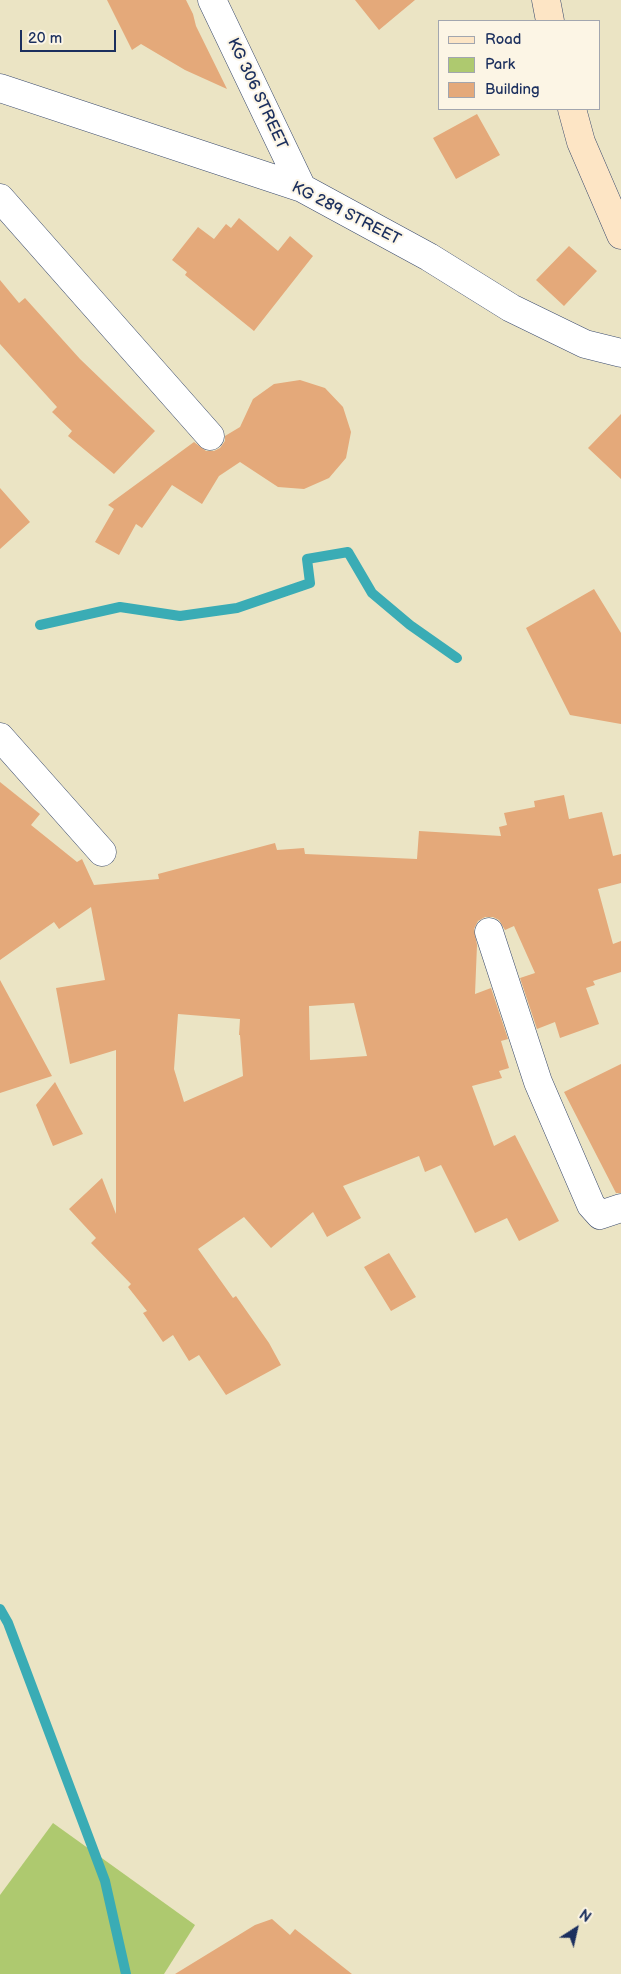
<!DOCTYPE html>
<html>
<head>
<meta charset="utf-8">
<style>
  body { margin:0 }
  #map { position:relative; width:621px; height:1974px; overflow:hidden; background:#ebe4c4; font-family:"Balsamiq Sans",sans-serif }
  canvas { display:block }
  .legend { position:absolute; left:438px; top:20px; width:162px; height:90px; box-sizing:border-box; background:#fcf5e5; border:1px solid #a2a6af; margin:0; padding:6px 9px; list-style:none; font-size:15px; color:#1b2f5e }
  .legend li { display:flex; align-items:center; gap:10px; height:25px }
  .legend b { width:25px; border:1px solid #a2a6af }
  .north { position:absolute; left:551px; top:1904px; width:50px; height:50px; -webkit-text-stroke:4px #fcf5e5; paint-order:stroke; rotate:35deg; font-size:14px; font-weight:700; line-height:20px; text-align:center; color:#1b2f5e }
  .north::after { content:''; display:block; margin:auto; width:18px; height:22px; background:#1b2f5e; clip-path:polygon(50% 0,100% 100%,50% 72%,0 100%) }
  .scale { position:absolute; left:20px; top:30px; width:96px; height:22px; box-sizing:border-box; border:2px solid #1b2f5e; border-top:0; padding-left:6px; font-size:15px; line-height:18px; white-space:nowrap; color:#1b2f5e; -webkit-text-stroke:4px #fcf5e5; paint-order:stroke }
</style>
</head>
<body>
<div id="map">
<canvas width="621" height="1974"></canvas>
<ul class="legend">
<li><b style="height:6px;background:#fde5c5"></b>Road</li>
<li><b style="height:14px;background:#aec96f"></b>Park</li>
<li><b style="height:14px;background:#e4a97a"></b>Building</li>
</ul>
<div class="north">N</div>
<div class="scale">20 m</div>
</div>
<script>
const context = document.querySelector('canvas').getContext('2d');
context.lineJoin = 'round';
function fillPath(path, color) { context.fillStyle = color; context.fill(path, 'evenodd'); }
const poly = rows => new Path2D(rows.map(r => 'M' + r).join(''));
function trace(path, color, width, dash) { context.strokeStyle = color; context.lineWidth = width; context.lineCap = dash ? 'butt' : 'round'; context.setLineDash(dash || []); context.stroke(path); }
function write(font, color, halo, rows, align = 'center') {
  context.font = font + ' "Balsamiq Sans",sans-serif'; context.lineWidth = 4; context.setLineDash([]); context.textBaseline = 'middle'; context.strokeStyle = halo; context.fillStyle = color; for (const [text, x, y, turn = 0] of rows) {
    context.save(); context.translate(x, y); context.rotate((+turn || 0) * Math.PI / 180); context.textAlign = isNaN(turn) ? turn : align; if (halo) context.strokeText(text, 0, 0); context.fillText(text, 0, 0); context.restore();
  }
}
fillPath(poly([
  [53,1823,195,1925,164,1974,0,1974,0,1895]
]), '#aec96f');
trace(poly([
  [40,625,120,607,180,616,237,608,310,583,307,559,348,552,372,593,410,625,457,658],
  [0,1609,8,1623,105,1881,126,1974]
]), '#3aacb5', 10);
fillPath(poly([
  [107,0,186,0,193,14,196,26,227,89,185,70,141,44,132,50],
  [355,0,415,0,379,30],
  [477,114,500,155,456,179,433,138],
  [239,218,278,251,290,236,313,256,254,331,185,275,187,272,172,260,198,227,214,239,226,224,231,228],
  [569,246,597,271,564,306,536,280],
  [0,280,19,303,25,298,80,359,155,431,114,474,68,436,72,431,52,412,57,407,0,344],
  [300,380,325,388,343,407,351,432,346,458,329,478,304,489,278,487,240,462,219,476,202,504,172,485,142,528,136,524,119,555,95,542,114,509,108,505,194,442,206,451,214,451,220,448,225,441,225,436,240,427,253,399,274,384],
  [621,414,621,479,588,448],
  [0,488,30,522,0,549],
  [594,589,621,633,621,724,570,715,526,628],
  [0,782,40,814,31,825,77,862,82,859,94,885,159,879,158,874,275,843,277,850,304,848,305,854,417,859,419,831,501,836,499,827,507,825,504,813,535,807,534,801,564,795,569,819,602,812,613,856,621,854,621,883,598,889,613,944,621,941,621,972,593,981,595,985,586,988,599,1024,560,1038,555,1022,537,1029,520,978,535,973,514,926,505,930,499,920,493,917,485,917,478,921,474,929,477,945,475,994,491,988,508,1039,501,1041,509,1068,499,1071,502,1078,472,1086,494,1146,515,1135,559,1221,519,1241,507,1218,475,1233,441,1165,425,1172,419,1156,343,1186,361,1218,327,1237,313,1212,271,1248,244,1217,198,1249,233,1298,236,1296,269,1343,281,1365,226,1395,199,1355,189,1361,173,1335,163,1342,143,1313,147,1311,128,1287,131,1284,91,1243,96,1238,69,1209,102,1178,116,1214,116,1050,70,1064,56,988,105,980,91,907,59,929,54,922,0,960],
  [354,1003,367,1056,310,1060,309,1006],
  [178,1014,240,1019,239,1035,240,1035,243,1076,184,1102,174,1069],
  [0,980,52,1076,0,1093],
  [621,1064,621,1193,616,1193,564,1092],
  [55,1082,83,1134,53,1146,36,1105],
  [389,1253,416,1297,391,1311,364,1267],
  [272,1919,290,1935,295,1929,352,1974,175,1974,255,1925]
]), '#e4a97a');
const street = poly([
  [212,0,302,188],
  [0,88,302,188,429,257,511,308,585,344,621,353],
  [0,198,210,436],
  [0,737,102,852],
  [489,932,538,1082,591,1205,600,1215,621,1208]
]);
const secondary = poly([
  [546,0,550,21],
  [572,109,581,142,621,235]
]);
trace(street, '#3a4a6d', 29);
trace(secondary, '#3a4a6d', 29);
trace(street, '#fff', 28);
trace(secondary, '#fde5c5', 28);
write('16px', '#1b2f5e', '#fcf5e5', [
  ["KG 306 STREET",257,94,65],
  ["KG 289 STREET",346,214,27]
]);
</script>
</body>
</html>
